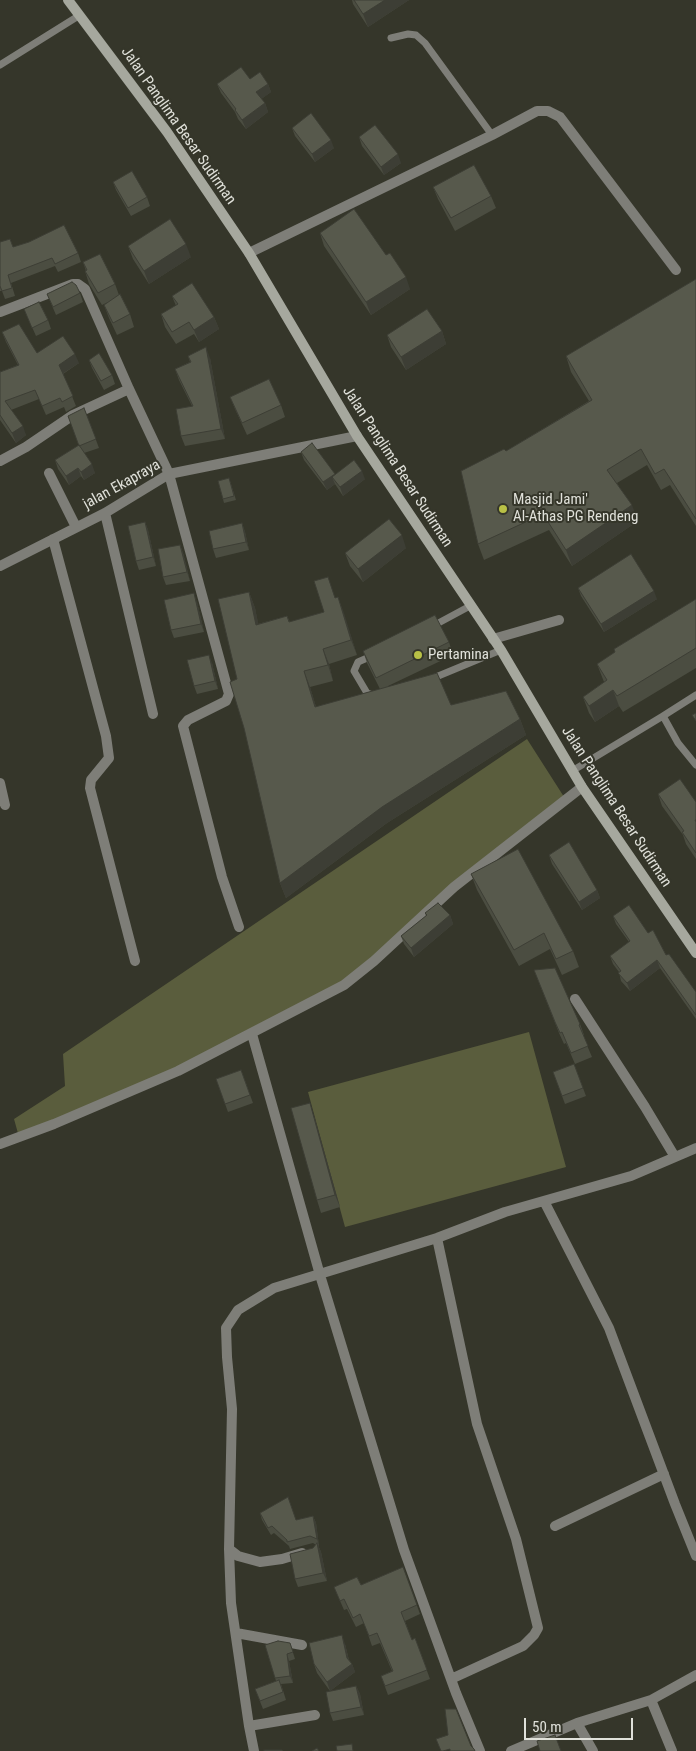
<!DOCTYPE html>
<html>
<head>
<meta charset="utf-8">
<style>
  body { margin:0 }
  #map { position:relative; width:696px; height:1751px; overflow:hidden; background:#35362a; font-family:"Roboto Condensed",sans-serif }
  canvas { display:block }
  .scale { position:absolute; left:524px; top:1718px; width:109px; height:22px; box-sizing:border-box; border:2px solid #e0e1da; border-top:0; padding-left:6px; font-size:15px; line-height:18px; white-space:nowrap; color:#e0e1da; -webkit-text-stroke:4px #35362a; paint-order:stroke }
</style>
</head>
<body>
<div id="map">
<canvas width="696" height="1751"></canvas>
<div class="scale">50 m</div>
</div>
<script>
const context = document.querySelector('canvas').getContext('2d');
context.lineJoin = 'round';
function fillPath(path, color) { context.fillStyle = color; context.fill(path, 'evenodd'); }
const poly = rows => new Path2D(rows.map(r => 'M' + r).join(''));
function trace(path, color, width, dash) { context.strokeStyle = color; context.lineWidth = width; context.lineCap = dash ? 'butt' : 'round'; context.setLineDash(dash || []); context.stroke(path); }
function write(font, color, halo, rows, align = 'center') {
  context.font = font + ' "Roboto Condensed",sans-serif'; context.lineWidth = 4; context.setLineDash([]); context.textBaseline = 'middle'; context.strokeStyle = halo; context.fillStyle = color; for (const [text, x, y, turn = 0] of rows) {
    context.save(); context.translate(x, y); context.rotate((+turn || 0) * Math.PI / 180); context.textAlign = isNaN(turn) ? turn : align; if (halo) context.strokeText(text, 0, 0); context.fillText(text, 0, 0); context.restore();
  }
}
fillPath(poly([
  [527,739,566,800,344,985,252,1034,19,1137,14,1119,65,1086,63,1054],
  [529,1032,566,1167,345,1227,308,1092]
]), '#5a5d3d');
trace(poly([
  [391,38,408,34,416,35,425,43,492,135],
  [0,65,80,15],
  [431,627,470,606],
  [431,679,501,650],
  [373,695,367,693,354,671,358,662,374,655],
  [663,716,696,695],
  [572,771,663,716,678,743,696,765]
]), '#7e7e78', 7);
trace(poly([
  [249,253,492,135,537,111,548,111,560,117,676,270],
  [0,312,73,284,78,284,85,289,129,389,169,474,229,694,226,701,188,720,183,726,222,877,239,927],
  [0,461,26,447,73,415,129,389],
  [49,473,76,527],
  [105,513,153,714],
  [53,539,106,736,109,758,91,780,90,788,135,961],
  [0,566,105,513,169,474,357,436],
  [493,639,559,620],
  [0,783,5,805],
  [575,999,645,1107,675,1157],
  [252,1034,320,1275,404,1550,456,1693,480,1751],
  [0,1144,54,1124,178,1071,344,985,374,961,454,887,582,787],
  [544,1201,609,1328,675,1504,696,1556],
  [437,1238,477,1424,516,1539,538,1628,534,1635,523,1646,451,1679],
  [555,1526,664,1474],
  [229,1549,238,1556,260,1562,282,1559,302,1553],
  [236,1633,302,1645],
  [651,1700,672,1751],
  [577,1723,593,1751],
  [249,1726,315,1715],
  [254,1751,249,1726,231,1603,229,1549,232,1409,227,1357,226,1328,238,1310,274,1288,437,1238,505,1212,631,1176,696,1148],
  [511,1751,577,1723,651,1700,696,1675]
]), '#7e7e78', 10);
trace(poly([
  [68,0,167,132,249,253,357,436,501,650,582,787,696,953]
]), '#a6a89e', 10);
fillPath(poly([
  [352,0,409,0,368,27,353,4],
  [250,79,268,84,271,92,261,99,265,103,268,112,246,129,238,119,235,112,221,93,217,84],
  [292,128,334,148,315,162,295,136],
  [359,137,401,163,384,175,362,146],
  [113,182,147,197,150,206,131,216,116,190],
  [433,187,491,196,496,208,455,231,438,199],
  [320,233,410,289,371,315,324,246],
  [0,242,13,247,78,253,81,262,58,272,55,266,11,283,15,296,5,299,2,291,0,291],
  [128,246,191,257,149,284,133,259],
  [83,262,115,284,119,295,130,314,134,327,117,335,109,318,104,305,108,302,102,305,89,284,85,271,86,271],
  [696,279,696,526,670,485,661,490,647,465,617,483,638,521,572,566,549,530,484,560,478,544,506,451,589,401,571,372,566,356],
  [80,293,83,302,56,315,47,294],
  [172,296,214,317,219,329,199,342,194,334,176,344,165,327,161,314,176,306],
  [24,309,48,320,51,329,36,336],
  [442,331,446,344,406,370,391,347,387,335],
  [2,332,37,353,79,363,63,374,76,406,66,412,64,407,46,415,39,399,11,410,26,435,16,443,0,420,0,372,18,365,6,342],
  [188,356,210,358,225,439,185,446,181,436,192,406,179,380,175,369,190,362],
  [89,360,112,375,115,384,104,390,92,368],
  [230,397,281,405,285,417,247,435,235,409],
  [84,408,99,448,84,453,95,473,84,480,81,476,69,485,58,469,55,460,79,445],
  [301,452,335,475,365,479,343,496,335,484,327,490,304,460],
  [229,478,236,500,224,503,218,481],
  [145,522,148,530,156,566,139,570,136,561],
  [242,523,245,532,249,550,216,558,213,549],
  [180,545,183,553,190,581,166,585,163,577],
  [406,548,363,582,350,566,345,553],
  [578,588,657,599,604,632,581,596],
  [249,592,255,608,258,624,287,616,290,622,324,612,335,598,338,597,357,655,329,664,333,681,310,687,316,707,380,689,367,663,363,651,449,642,453,655,388,686,451,705,520,719,526,735,387,823,286,898,280,883,237,679],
  [696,599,696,668,623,712,619,706,595,722,589,713,583,697,604,682,597,664,615,652,614,649],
  [197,602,204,632,174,638,171,630],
  [212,663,218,689,197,694,194,686],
  [658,794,696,802,696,859,686,844,683,835,662,806],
  [549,855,597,890,600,898,582,910,552,864],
  [471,874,573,951,579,967,562,975,550,949,519,966,477,890],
  [425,913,450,915,453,924,414,957,404,944,401,936,426,916],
  [613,916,648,933,696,992,696,1019,660,968,630,991,621,981,619,972,613,964,610,956,629,942,616,924],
  [534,970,580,1024,584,1035,583,1036,592,1057,575,1064,566,1043,564,1044,559,1033],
  [574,1064,586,1096,565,1104,553,1072],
  [241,1070,253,1103,228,1112,216,1079],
  [314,1116,340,1207,321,1213,317,1200],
  [260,1513,297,1520,313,1516,316,1523,319,1546,318,1545,321,1552,327,1581,298,1587,295,1579,313,1548,316,1545,313,1543,290,1549,289,1546,274,1533,271,1535,262,1520],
  [403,1567,420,1614,405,1621,412,1640,415,1638,430,1679,388,1695,381,1676,392,1671,380,1643,372,1646,364,1623,356,1627,347,1609,344,1610,334,1587,361,1585],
  [290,1643,295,1659,289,1661,293,1683,281,1684,286,1700,263,1709,255,1689,276,1681,265,1645],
  [345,1644,349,1660,352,1664,355,1672,330,1691,317,1673,314,1664],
  [356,1686,360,1694,364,1715,333,1721,330,1713]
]), '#4b4d41');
fillPath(poly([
  [385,0,409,0,368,27,363,14],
  [268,84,271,92,259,101,256,92],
  [265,103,268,112,246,129,242,120],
  [331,140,334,148,315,162,312,154],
  [398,154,401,163,384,175,381,167],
  [186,244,191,257,149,284,144,271],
  [406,277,410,289,371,315,366,302],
  [214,317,219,329,199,342,194,330],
  [442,331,446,344,406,370,401,357],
  [206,347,210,358,225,439,221,429],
  [75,354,79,363,62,374,59,365],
  [23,426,26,435,16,443,12,433],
  [92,464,95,473,84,480,81,472],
  [78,468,81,476,69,485,66,476],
  [362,471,365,479,343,496,340,487],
  [335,474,338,482,332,477,335,484,327,490,323,482],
  [632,505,638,521,572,566,566,550],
  [145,522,148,530,156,566,153,557],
  [242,523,245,532,249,550,246,542],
  [402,535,406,548,363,582,358,569],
  [180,545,183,553,190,581,187,572],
  [654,591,657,599,604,632,601,624],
  [249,592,255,608,262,640,256,625],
  [194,593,197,602,204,632,201,624],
  [338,597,344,613,357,655,351,640],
  [323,649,329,664,333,681],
  [209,655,212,663,218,689,215,681],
  [304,671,310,687,321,723,315,707],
  [613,690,619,706,595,722,589,706],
  [520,719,526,735,387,823,286,898,280,883,382,807],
  [597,890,600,898,582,910,579,902],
  [450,915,453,924,414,957,411,948],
  [657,960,660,968,630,991,627,983],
  [310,1103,314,1116,340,1207,335,1195],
  [313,1516,316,1523,319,1546,317,1539],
  [317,1543,321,1552,327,1581,323,1573],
  [342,1635,345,1644,350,1665,352,1664,355,1672,330,1691,327,1682,347,1658],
  [287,1654,289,1661,293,1683,290,1676],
  [356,1686,360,1694,364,1715,361,1707]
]), '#3d3e35');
const building = poly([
  [354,0,385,0,363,14,354,0],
  [241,67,250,79,260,72,268,84,256,92,265,103,242,120,235,110,236,109,217,84,241,67],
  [311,113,331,140,312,154,292,128,311,113],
  [375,125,398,154,381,167,359,137,375,125],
  [474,165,491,196,451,218,433,187,474,165],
  [132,171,147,197,128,208,113,182,132,171],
  [354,209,386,255,390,253,406,277,366,302,320,233,354,209],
  [170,219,186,244,144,271,128,246,170,219],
  [64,225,78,253,55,264,52,258,8,275,12,288,2,291,0,286,0,242,10,239,13,247,29,242,64,225],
  [100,254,115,284,98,293,85,271,87,270,83,262,100,254],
  [696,279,696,519,664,469,655,474,641,449,607,470,632,505,566,550,543,514,478,544,461,471,504,449,506,451,592,400,566,356,696,279],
  [72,282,76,285,80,293,53,307,47,294,72,282],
  [192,283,214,317,194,330,189,322,172,332,161,314,178,304,172,296,192,283],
  [120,294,130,314,113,323,104,305,120,294],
  [39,302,48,320,32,328,24,309,39,302],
  [427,309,442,331,401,357,387,335,427,309],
  [19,324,37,353,63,336,75,354,59,365,73,396,62,402,60,398,42,406,35,390,5,401,23,426,12,433,0,415,0,372,19,365,2,332,19,324],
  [206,347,221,429,181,436,176,409,193,406,175,369,191,362,188,356,206,347],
  [99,353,112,375,101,381,89,360,99,353],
  [269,379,281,405,242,423,230,397,269,379],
  [84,408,96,439,79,446,68,416,84,408],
  [312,443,335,474,323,482,301,452,312,443],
  [79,445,92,464,81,472,78,468,66,476,55,460,79,445],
  [354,460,362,471,340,487,332,477,354,460],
  [229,478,234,496,223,499,218,481,229,478],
  [389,519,402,535,358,569,345,553,389,519],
  [145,522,153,557,136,561,128,526,145,522],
  [242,523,246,542,213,549,209,531,242,523],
  [180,545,187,572,163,577,158,549,180,545],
  [631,554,654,591,601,624,578,588,631,554],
  [328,577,335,598,338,597,351,640,323,649,328,665,304,671,315,707,437,673,451,705,506,691,520,719,382,807,280,883,244,728,230,682,237,679,218,599,249,592,256,625,287,616,289,622,324,612,314,581,328,577],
  [194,593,201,624,171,630,164,600,194,593],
  [696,599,696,648,617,696,613,690,589,706,583,697,607,680,597,664,615,652,614,649,696,599],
  [435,615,449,642,376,678,363,651,435,615],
  [209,655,215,681,194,686,187,660,209,655],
  [696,713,696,721,692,715,696,713],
  [680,779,696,802,696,820,695,820,696,822,696,853,682,832,684,831,658,794,680,779],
  [569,842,597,890,579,902,549,855,569,842],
  [518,849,573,951,556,959,544,933,514,950,471,874,518,849],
  [438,903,450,915,411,948,401,936,427,915,425,913,438,903],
  [629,905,648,933,653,930,666,955,669,954,696,992,696,1015,657,960,627,983,618,973,621,971,610,956,630,941,613,916,629,905],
  [555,968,580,1024,579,1025,588,1046,571,1053,562,1032,560,1033,555,1022,534,970,555,968],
  [574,1064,583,1088,562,1096,553,1072,574,1064],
  [241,1070,250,1095,225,1104,216,1079,241,1070],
  [310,1103,335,1195,317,1200,291,1108,310,1103],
  [288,1497,296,1520,313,1516,317,1539,310,1536,287,1542,287,1540,272,1526,268,1528,260,1513,288,1497],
  [317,1543,323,1573,295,1579,290,1554,313,1548,317,1543],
  [403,1567,417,1605,401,1612,412,1640,415,1638,427,1670,385,1686,381,1676,393,1671,377,1633,369,1636,360,1614,353,1618,344,1599,340,1601,334,1587,357,1577,361,1585,403,1567],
  [342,1635,347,1658,352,1664,327,1682,314,1664,309,1643,342,1635],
  [278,1641,290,1643,293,1652,287,1654,290,1676,275,1678,265,1645,278,1641],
  [279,1680,283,1692,260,1701,255,1689,279,1680],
  [356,1686,361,1707,330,1713,326,1692,356,1686],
  [445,1709,456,1709,471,1746,474,1749,475,1751,450,1751,450,1749,443,1751,441,1751,436,1739,448,1735,445,1709],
  [555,1735,561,1751,540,1751,537,1741,555,1735],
  [352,1744,353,1751,337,1751,336,1746,352,1744],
  [317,1748,319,1751,312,1751,317,1748],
  [264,1750,282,1750,283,1751,264,1751,264,1750]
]);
fillPath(building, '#57594c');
trace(building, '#3d3e35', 1);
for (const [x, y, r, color] of [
  [503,509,5,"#b9c146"],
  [418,655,5,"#b9c146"]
]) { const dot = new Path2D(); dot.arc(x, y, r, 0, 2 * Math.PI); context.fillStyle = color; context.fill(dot); trace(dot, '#35362a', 2); }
write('15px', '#e0e1da', '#35362a', [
  ["Jalan Panglima Besar Sudirman",178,126,55],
  ["Jalan Panglima Besar Sudirman",397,467,57],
  ["jalan Ekapraya",122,485,-29],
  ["Jalan Panglima Besar Sudirman",616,807,57]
]);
write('15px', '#e0e1da', '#35362a', [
  ["Masjid Jami'",513,500],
  ["Al-Athas PG Rendeng",513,517],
  ["Pertamina",428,655]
], 'left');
</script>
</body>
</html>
